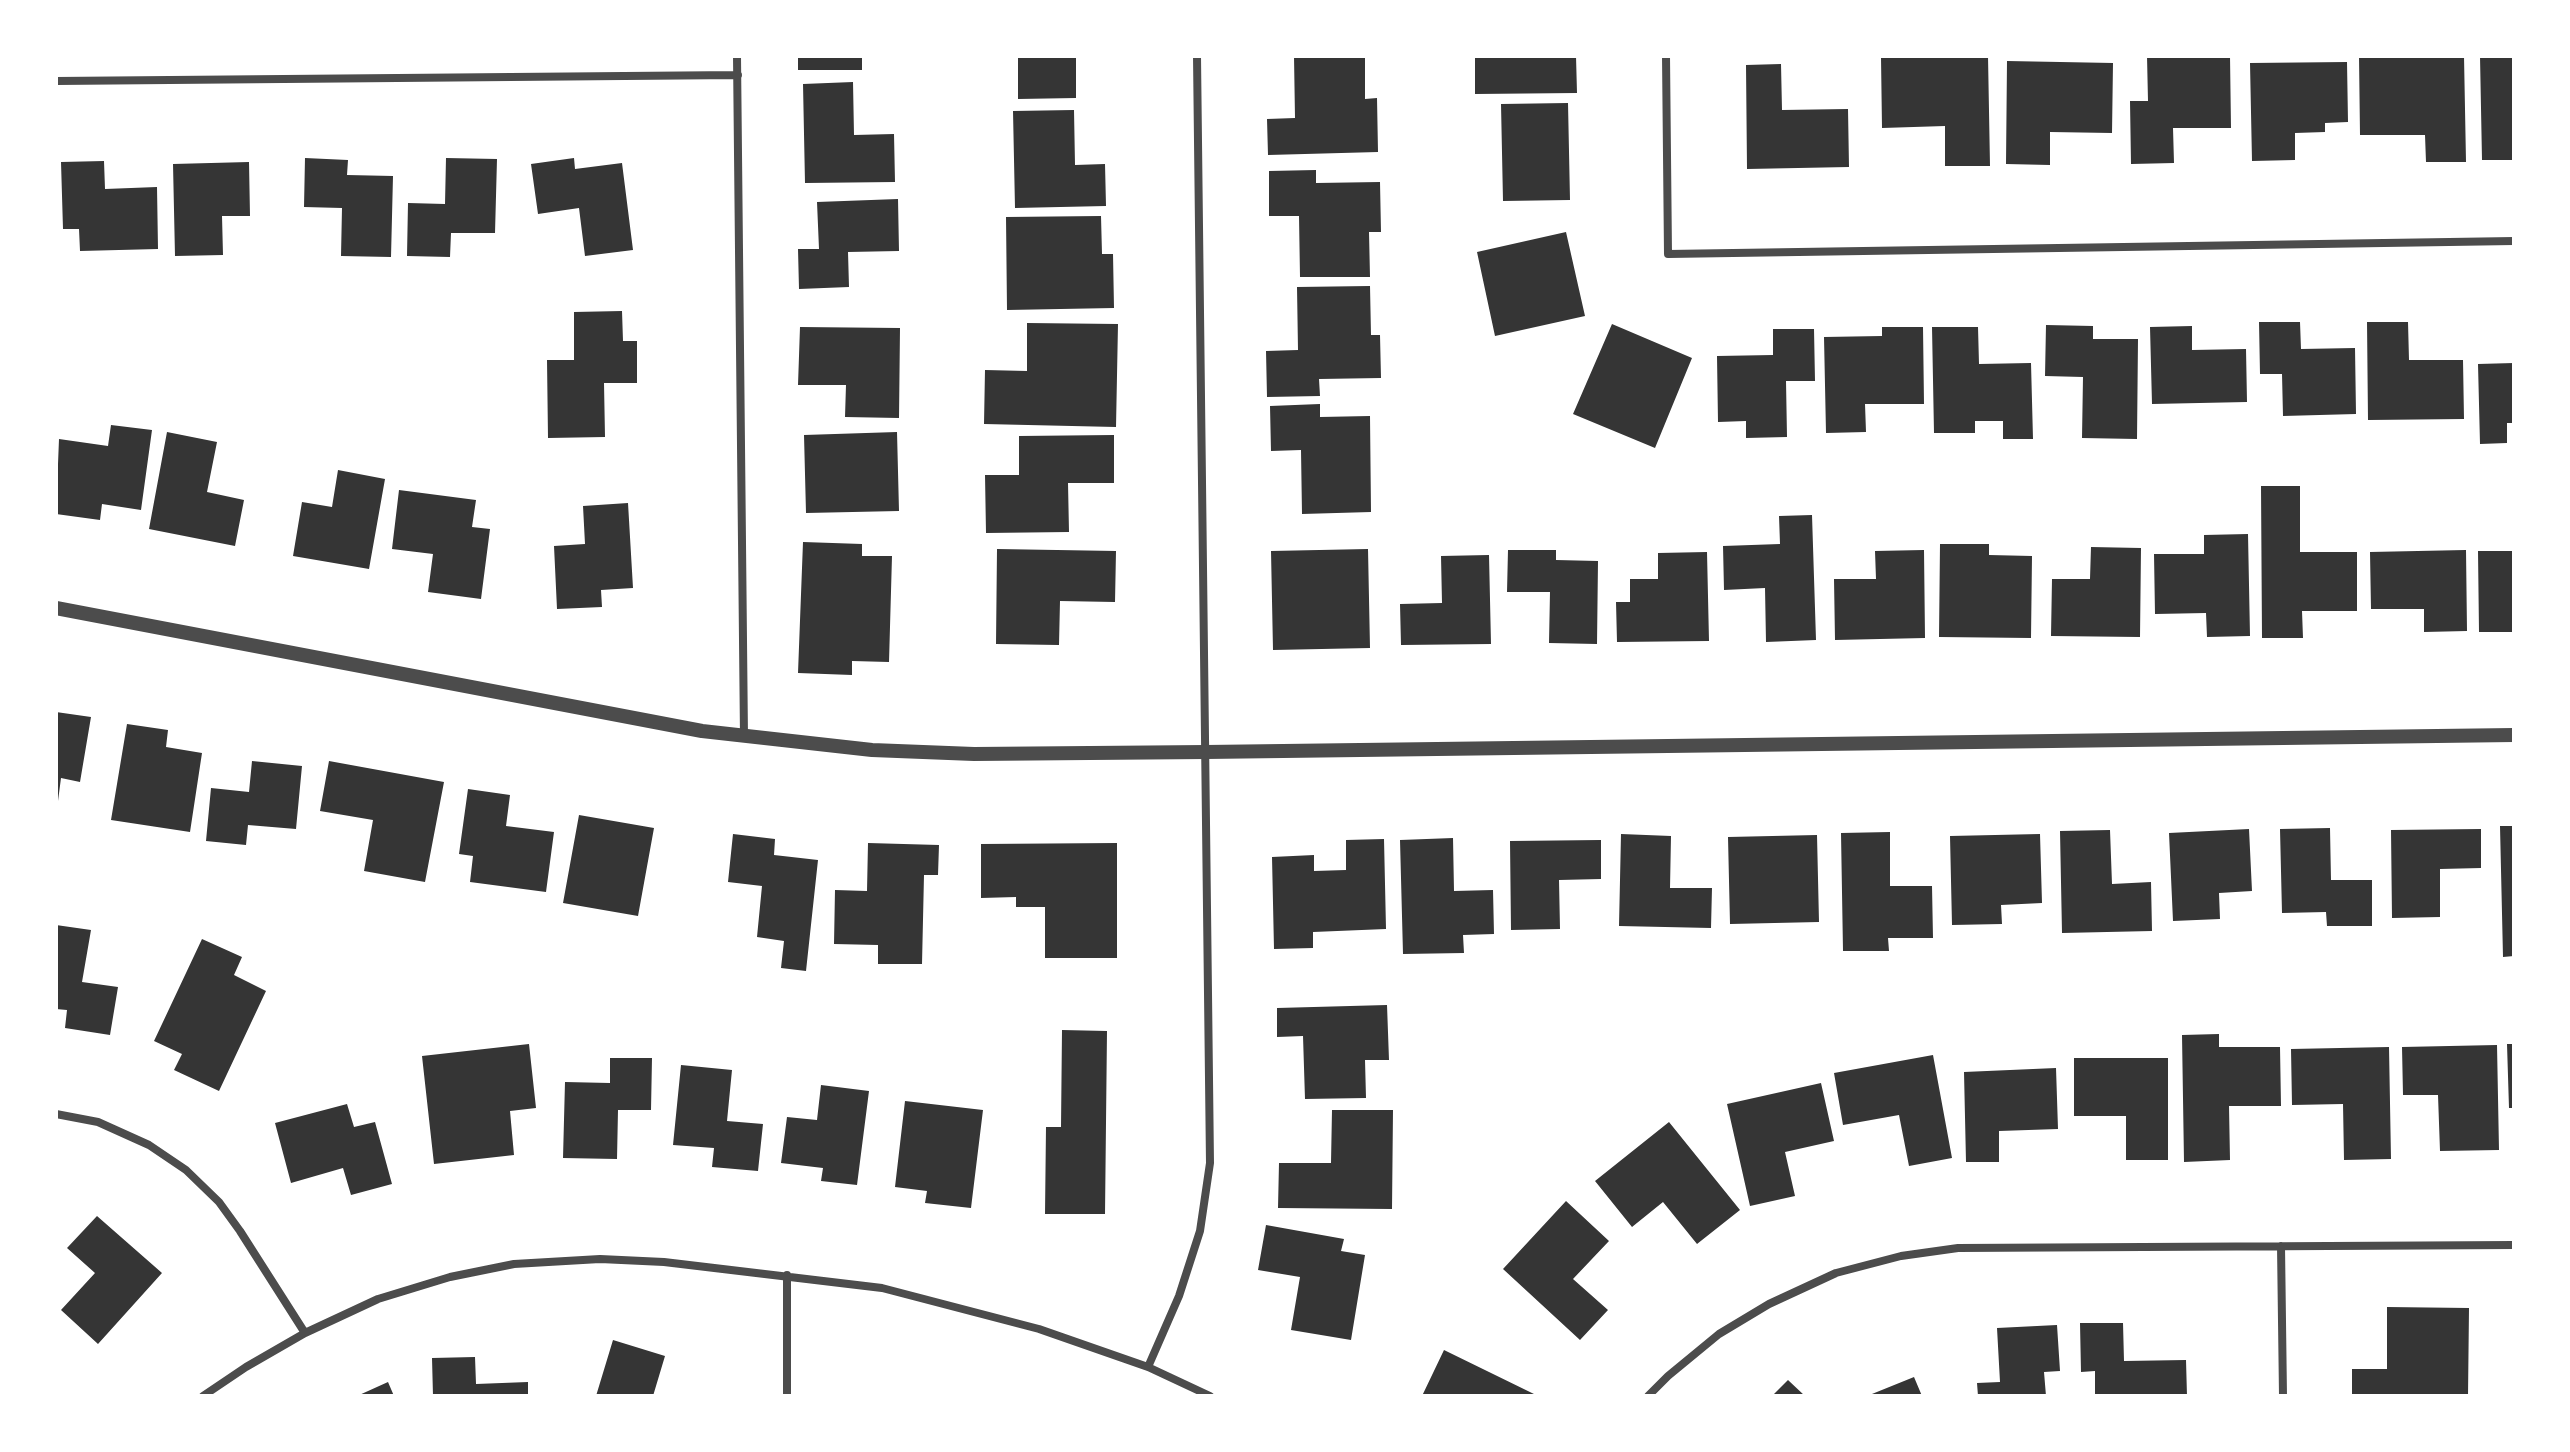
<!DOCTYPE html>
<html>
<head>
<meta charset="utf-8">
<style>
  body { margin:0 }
  #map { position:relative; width:2570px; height:1452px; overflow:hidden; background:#fff; font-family:Signika,sans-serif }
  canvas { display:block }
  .frame { position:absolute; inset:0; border:58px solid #fff; pointer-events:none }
</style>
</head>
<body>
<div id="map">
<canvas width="2570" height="1452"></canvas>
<div class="frame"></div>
</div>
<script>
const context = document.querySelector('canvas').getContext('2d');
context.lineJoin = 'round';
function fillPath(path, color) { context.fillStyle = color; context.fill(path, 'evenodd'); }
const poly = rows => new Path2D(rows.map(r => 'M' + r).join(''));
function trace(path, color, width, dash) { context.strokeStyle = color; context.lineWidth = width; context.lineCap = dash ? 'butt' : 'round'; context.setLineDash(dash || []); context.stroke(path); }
fillPath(poly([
  [798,56,862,56,862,70,798,70],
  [1018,56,1076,56,1076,98,1018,99],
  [1294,56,1365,56,1365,99,1377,98,1378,152,1268,155,1267,119,1295,118],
  [1475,56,1576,56,1577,93,1475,94],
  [1988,56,1990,166,1945,166,1945,126,1882,128,1881,57],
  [2147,56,2230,56,2231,128,2173,128,2174,163,2131,164,2130,101,2148,101],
  [2359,56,2464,56,2466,162,2426,162,2425,135,2360,135],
  [2480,56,2514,56,2514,160,2482,160],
  [2007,61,2113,63,2112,133,2050,132,2050,165,2006,164],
  [2347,62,2348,122,2325,123,2325,132,2295,133,2295,160,2252,161,2250,63],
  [1781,64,1782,110,1848,109,1849,167,1747,169,1746,65],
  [853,82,854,135,894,134,895,182,805,183,803,84],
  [1568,103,1570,200,1503,201,1501,104],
  [1074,110,1075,165,1105,164,1106,206,1015,208,1013,111],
  [305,158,348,160,347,175,393,176,391,257,341,256,342,208,304,207],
  [446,158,497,159,495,233,451,233,450,257,407,256,408,203,445,204],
  [574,158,575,169,622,163,633,250,585,256,579,208,538,214,531,164],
  [104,161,105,189,157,187,158,249,80,251,79,229,63,229,61,162],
  [249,162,250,216,222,216,223,255,175,256,173,164],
  [1316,170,1316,183,1380,182,1381,232,1369,232,1370,277,1300,277,1299,216,1269,216,1269,171],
  [898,199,899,251,848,252,849,287,799,289,798,249,819,249,817,202],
  [1101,216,1102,254,1113,254,1114,308,1007,310,1006,217],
  [1566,232,1585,316,1495,336,1477,252],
  [1370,286,1371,335,1380,335,1381,378,1319,379,1320,396,1267,397,1266,351,1298,350,1297,287],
  [622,311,623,341,637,341,637,383,604,383,605,437,548,438,547,360,574,360,574,312],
  [2259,322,2300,322,2301,349,2355,348,2356,414,2283,416,2282,374,2260,374],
  [2367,322,2408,322,2409,360,2463,360,2464,419,2368,420],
  [1027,323,1118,324,1116,427,984,424,985,370,1027,371],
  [1612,324,1692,358,1655,448,1573,414],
  [2046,325,2093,326,2093,339,2138,339,2137,439,2082,438,2083,377,2045,376],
  [2192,326,2192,350,2246,349,2247,402,2152,404,2150,327],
  [800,327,900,328,899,418,845,417,846,385,798,385],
  [1882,327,1923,327,1924,404,1865,404,1866,432,1826,433,1824,337,1882,336],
  [1932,327,1978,327,1979,364,2031,363,2033,439,2003,439,2003,421,1975,421,1975,433,1934,433],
  [1773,329,1814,329,1815,381,1786,381,1787,437,1746,438,1746,421,1718,422,1717,356,1773,355],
  [2514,363,2514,423,2507,423,2507,443,2480,444,2478,364],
  [1320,404,1320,417,1370,416,1371,512,1302,514,1301,450,1271,451,1270,406],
  [111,425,152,430,141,510,102,504,100,520,56,514,59,439,108,446],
  [167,432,217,442,207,492,244,500,235,546,149,529],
  [897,432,899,511,806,513,804,435],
  [1114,435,1114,483,1068,483,1069,532,986,533,985,475,1019,475,1019,436],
  [338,470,385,479,369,569,293,556,302,502,332,507],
  [2261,486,2300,486,2300,552,2357,552,2357,611,2302,611,2303,638,2262,638],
  [399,490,476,500,472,527,490,529,481,599,428,592,433,554,392,549],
  [628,503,633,588,601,590,602,607,557,609,554,546,585,544,583,506],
  [1812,515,1816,640,1766,642,1765,588,1724,590,1723,546,1780,544,1779,516],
  [2248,534,2250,636,2207,637,2206,613,2155,614,2154,554,2204,554,2204,535],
  [803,542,862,544,862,556,892,556,889,662,852,661,852,675,798,673],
  [1940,544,1989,544,1989,555,2032,556,2031,638,1939,637],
  [2091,547,2141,548,2140,637,2051,636,2052,579,2090,579],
  [997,549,1116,551,1115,602,1060,601,1059,645,996,644],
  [1368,549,1370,648,1273,650,1271,551],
  [1508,550,1556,550,1556,560,1598,561,1597,644,1549,643,1550,592,1507,592],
  [1924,550,1925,638,1835,640,1834,579,1876,579,1875,551],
  [2466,550,2467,631,2424,632,2424,609,2371,609,2370,552],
  [2478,551,2514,551,2514,632,2479,632],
  [1707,552,1709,641,1617,642,1616,602,1630,602,1630,579,1658,579,1658,553],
  [1489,555,1491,644,1401,645,1400,604,1442,603,1441,556],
  [56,712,91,717,80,782,61,778,58,801],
  [127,724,168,730,166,747,202,753,190,832,111,820],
  [252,761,302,766,296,829,248,825,246,845,206,841,211,788,249,792],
  [329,761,444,782,425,882,364,871,373,820,320,811],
  [468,789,510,795,506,826,554,832,546,892,470,882,473,856,459,854],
  [579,815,654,828,638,916,563,903],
  [2500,826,2514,826,2514,956,2503,957],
  [2330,828,2331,880,2372,880,2372,926,2327,926,2326,912,2282,913,2280,829],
  [2249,829,2252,891,2219,893,2220,919,2173,921,2169,833],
  [2481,829,2481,868,2440,869,2440,917,2392,918,2391,830],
  [2110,830,2112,884,2151,882,2152,931,2062,933,2060,831],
  [1890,832,1890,886,1932,886,1933,938,1888,938,1889,951,1843,951,1841,833],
  [733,834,775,839,774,855,818,860,806,971,781,968,784,941,757,937,762,886,728,882],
  [1621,834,1671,836,1670,888,1712,888,1711,928,1619,926],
  [2040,834,2042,903,2001,905,2002,924,1952,925,1950,836],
  [1817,835,1819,922,1730,924,1728,837],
  [1453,838,1454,891,1493,890,1494,934,1463,935,1464,953,1403,954,1400,840],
  [1384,839,1386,929,1313,932,1313,948,1274,949,1272,857,1314,855,1314,871,1346,870,1346,840],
  [1601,840,1601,879,1559,880,1560,929,1511,930,1510,841],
  [868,843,939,845,938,875,924,875,922,964,878,964,878,945,834,944,835,890,867,891],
  [1117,843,1117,958,1045,958,1045,907,1016,907,1016,897,981,898,981,844],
  [56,925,91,930,82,982,118,987,110,1035,65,1028,67,1010,56,1009],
  [202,939,242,957,234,975,266,991,219,1091,174,1070,182,1054,154,1041],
  [1387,1005,1389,1060,1365,1060,1366,1098,1305,1099,1303,1036,1277,1037,1277,1008],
  [1062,1030,1107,1031,1105,1214,1045,1214,1046,1127,1061,1127],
  [2219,1034,2219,1047,2280,1047,2281,1106,2229,1106,2230,1160,2184,1162,2182,1035],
  [529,1044,536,1108,510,1111,514,1155,434,1164,422,1056],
  [2507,1044,2514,1044,2514,1108,2509,1108],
  [2497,1045,2499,1150,2440,1151,2438,1095,2403,1095,2402,1047],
  [2389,1047,2391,1159,2344,1160,2343,1104,2292,1105,2291,1049],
  [1933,1055,1952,1158,1909,1166,1899,1115,1843,1125,1834,1073],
  [610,1058,652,1058,651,1110,618,1110,617,1159,563,1158,565,1082,610,1083],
  [2074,1058,2168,1058,2168,1160,2126,1160,2126,1116,2074,1116],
  [681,1065,732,1070,727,1121,763,1124,758,1171,712,1167,714,1148,673,1145],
  [2056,1068,2058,1129,1999,1131,1999,1162,1966,1162,1964,1072],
  [1821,1083,1834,1141,1785,1152,1795,1196,1750,1206,1727,1104],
  [821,1085,869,1091,857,1185,821,1181,823,1168,781,1163,787,1117,817,1120],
  [905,1101,983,1110,971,1208,925,1203,927,1191,895,1187],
  [347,1104,354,1127,375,1122,392,1184,351,1195,343,1168,291,1183,275,1123],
  [1332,1110,1393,1110,1392,1209,1278,1208,1279,1163,1331,1163],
  [1669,1122,1740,1210,1697,1244,1663,1202,1632,1227,1595,1181],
  [1566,1201,1609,1241,1573,1279,1608,1310,1580,1340,1503,1269],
  [97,1216,162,1273,98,1344,61,1310,95,1273,67,1248],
  [1266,1225,1344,1239,1341,1251,1365,1255,1351,1340,1291,1330,1300,1277,1258,1270],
  [2387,1307,2469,1308,2468,1396,2352,1396,2352,1369,2387,1369],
  [2080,1323,2123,1323,2124,1361,2186,1360,2187,1396,2095,1396,2095,1371,2081,1372],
  [2057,1325,2060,1371,2044,1372,2046,1396,1978,1396,1977,1383,2000,1382,1997,1328],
  [613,1340,665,1356,653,1396,596,1396],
  [1444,1350,1534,1394,1533,1396,1422,1396],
  [475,1357,476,1384,528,1382,528,1396,433,1396,432,1358],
  [1914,1377,1922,1396,1867,1396],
  [1788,1380,1805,1396,1772,1396],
  [388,1382,394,1396,357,1396]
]), '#353535');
trace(poly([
  [737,56,744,737],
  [1666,56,1668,254,2514,241],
  [56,81,738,75],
  [56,1114,98,1122,149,1145,186,1170,219,1202,240,1231,305,1333],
  [2281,1246,2283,1396],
  [787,1275,787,1396],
  [1148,1367,1179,1296,1200,1231,1210,1163,1197,56],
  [203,1396,246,1367,305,1333,378,1299,450,1277,514,1264,600,1259,664,1262,882,1288,1039,1329,1148,1367,1210,1396],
  [1648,1396,1668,1376,1719,1334,1769,1304,1836,1273,1901,1256,1958,1248,2514,1245]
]), '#4c4c4c', 8);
trace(poly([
  [56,608,702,731,872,750,974,754,1206,752,2514,735]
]), '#4c4c4c', 14);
</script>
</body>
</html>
